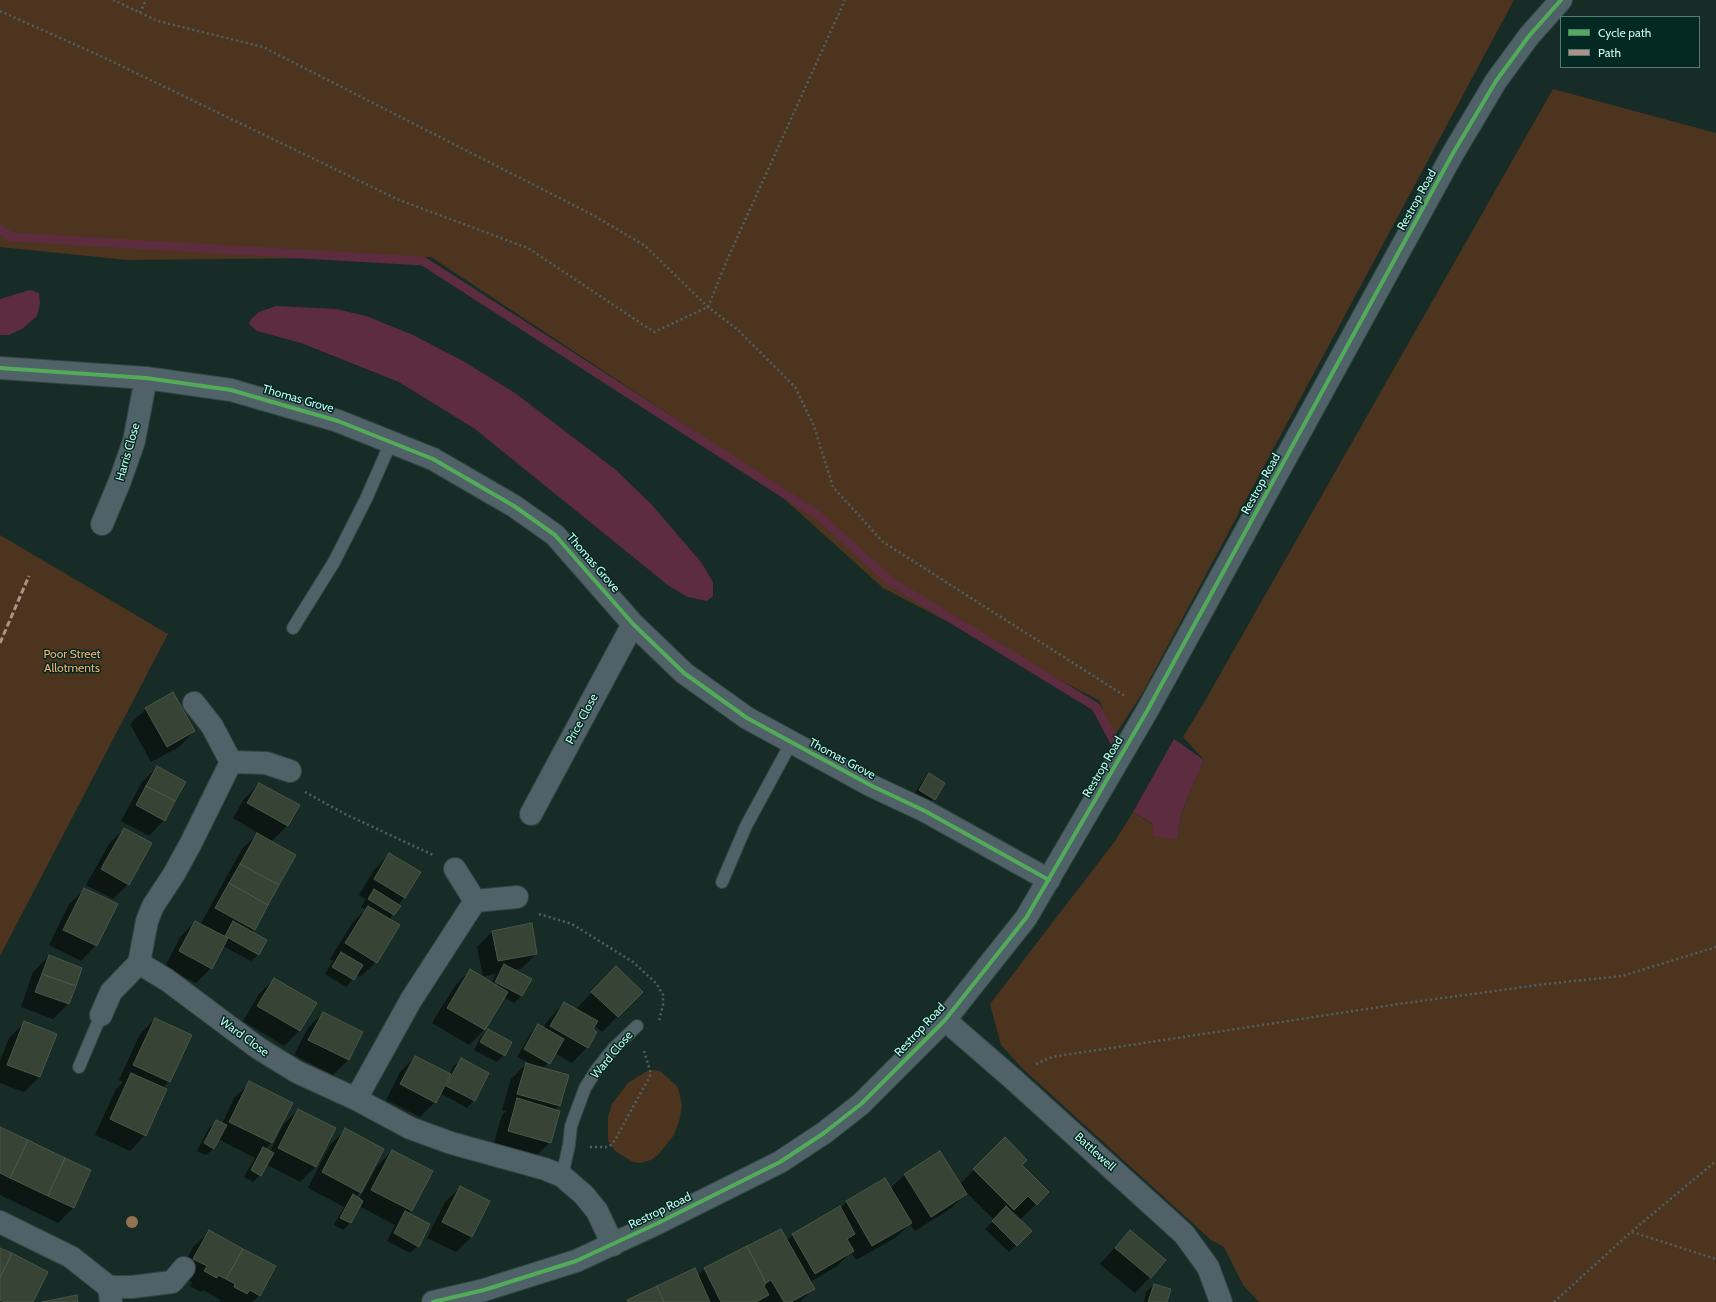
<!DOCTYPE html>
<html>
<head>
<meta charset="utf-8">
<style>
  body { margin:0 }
  #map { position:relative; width:1716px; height:1302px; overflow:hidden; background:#172b27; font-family:Cabin,sans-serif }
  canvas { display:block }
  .legend { position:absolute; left:1560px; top:16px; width:140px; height:52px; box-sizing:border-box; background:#032922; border:1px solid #517c73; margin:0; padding:5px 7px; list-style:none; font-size:12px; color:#c6f9ec }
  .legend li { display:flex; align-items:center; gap:8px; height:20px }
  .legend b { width:20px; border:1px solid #517c73 }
</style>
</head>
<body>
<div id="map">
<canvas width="1716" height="1302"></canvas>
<ul class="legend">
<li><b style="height:5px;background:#51ab58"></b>Cycle path</li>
<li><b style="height:5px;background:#af9288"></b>Path</li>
</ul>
</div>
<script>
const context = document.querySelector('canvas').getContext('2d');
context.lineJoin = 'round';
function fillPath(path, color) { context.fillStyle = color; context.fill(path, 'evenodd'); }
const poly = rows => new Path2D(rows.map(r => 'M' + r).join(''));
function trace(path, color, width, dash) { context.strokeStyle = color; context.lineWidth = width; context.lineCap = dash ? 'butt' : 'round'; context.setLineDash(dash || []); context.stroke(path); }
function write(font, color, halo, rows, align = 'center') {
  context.font = font + ' Cabin,sans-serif'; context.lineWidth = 3; context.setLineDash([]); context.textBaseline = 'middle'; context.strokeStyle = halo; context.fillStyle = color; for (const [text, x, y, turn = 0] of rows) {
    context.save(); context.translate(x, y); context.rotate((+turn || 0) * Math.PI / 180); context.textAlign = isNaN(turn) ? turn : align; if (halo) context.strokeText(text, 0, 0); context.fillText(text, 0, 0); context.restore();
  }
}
fillPath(poly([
  [0,0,1514,0,1143,692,1112,740,1100,701,883,588,749,467,431,257,127,260,0,247],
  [1553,89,1716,133,1716,1302,1259,1302,1243,1285,1224,1247,1211,1240,1023,1069,1001,1045,990,1004,1115,841,1133,812,1177,840,1182,811,1204,760,1183,737,1202,706],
  [0,535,168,634,0,956],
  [653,1070,660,1071,677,1086,680,1095,682,1106,679,1122,674,1135,659,1154,651,1160,640,1163,633,1162,615,1151,608,1141,608,1117,612,1104,628,1083,647,1071]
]), '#4c341e');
fillPath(poly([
  [30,290,39,293,40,304,37,316,22,329,9,335,0,335,0,299],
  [276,306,336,309,366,316,413,335,463,361,515,393,616,470,652,505,701,562,713,582,713,596,707,601,688,597,669,586,475,429,399,382,301,343,257,331,249,324,251,319,259,312],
  [1174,739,1204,760,1182,811,1177,840,1153,836,1153,824,1133,812]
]), '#5d2c3f');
fillPath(poly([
  [146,709,194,731,179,747,151,762,130,724],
  [157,767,164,820,149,836,121,821,142,782],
  [929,775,934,799,927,806,912,797,922,782],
  [259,784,287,826,271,842,254,929,239,944,258,955,251,961,223,946,211,968,196,983,165,967,180,937,195,922,200,925,242,849,258,833,233,818,244,799],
  [124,829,128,884,113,899,86,885,109,844],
  [389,854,420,872,389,920,376,962,360,977,356,975,346,987,325,974,333,961,330,959,353,922,366,909,361,907,366,899,359,895,374,870],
  [85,889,96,945,81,961,49,945,69,904],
  [493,931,536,954,521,969,514,970,530,979,521,996,514,1003,503,997,484,1030,469,1045,432,1023,455,986,470,970,491,983,496,974,483,976,477,947],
  [49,956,81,968,68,1004,53,1019,21,1007,33,972],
  [274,979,316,1003,299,1031,284,1046,243,1021,259,994],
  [601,983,641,992,602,1032,594,1025,587,1047,572,1063,555,1053,543,1069,568,1076,559,1106,555,1110,550,1142,535,1157,493,1146,502,1115,506,1111,502,1110,511,1079,526,1064,531,1064,517,1057,531,1033,538,1026,543,1028,549,1019,564,1003,582,1012,577,1008],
  [323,1013,362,1032,348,1060,333,1075,294,1055,308,1028],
  [155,1019,169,1081,162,1088,145,1135,130,1151,95,1135,116,1089,123,1082,119,1080,140,1034],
  [24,1023,39,1077,24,1092,0,1083,0,1061,9,1038],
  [488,1030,504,1055,497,1062,474,1050,480,1038],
  [415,1057,449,1075,453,1067,461,1059,474,1100,467,1108,440,1093,435,1102,420,1117,386,1100,400,1072],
  [250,1083,291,1103,271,1143,265,1149,270,1152,283,1125,298,1110,335,1129,315,1167,300,1182,266,1164,260,1175,253,1182,244,1177,255,1158,218,1139,214,1148,206,1155,197,1151,209,1128,217,1121,222,1124,234,1098],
  [0,1128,90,1171,73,1208,58,1223,0,1195],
  [345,1130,360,1192,356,1197,359,1199,377,1166,392,1151,411,1210,408,1214,418,1246,410,1253,387,1241,395,1225,359,1206,350,1223,343,1230,334,1225,344,1207,308,1188,330,1145],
  [1005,1139,1021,1165,1048,1192,1020,1220,1031,1231,1009,1252,985,1229,994,1220,967,1193,950,1209,915,1231,910,1224,895,1238,856,1260,851,1252,837,1266,810,1282,814,1288,800,1302,627,1302,698,1276,704,1269,781,1231,786,1241,793,1235,840,1209,846,1202,885,1180,890,1189,904,1175,940,1153,960,1184],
  [460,1187,489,1201,471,1237,456,1252,427,1238,445,1202],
  [1130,1231,1165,1261,1135,1293,1100,1264],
  [209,1232,260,1295,252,1302,219,1302,221,1300,203,1290,201,1292,190,1286,192,1282,179,1274,193,1247],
  [1154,1285,1166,1302,1144,1302,1146,1292]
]), '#0007');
trace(poly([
  [0,229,11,237,423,261,819,516,890,581,1096,707,1118,748]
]), '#5d2c3f', 9);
const building = poly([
  [173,692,195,731,167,747,145,708,173,692],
  [157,766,186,782,175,801,146,786,157,766],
  [929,773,945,783,935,800,919,790,929,773],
  [259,783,300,805,288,826,247,803,259,783],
  [146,786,175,801,165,821,136,805,146,786],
  [124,828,152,843,129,885,101,869,124,828],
  [257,833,296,855,279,885,240,864,257,833],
  [389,853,421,872,405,898,374,879,389,853],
  [240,864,279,885,268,905,229,883,240,864],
  [229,883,268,905,255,930,215,908,229,883],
  [84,888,118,904,97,946,63,930,84,888],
  [374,889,401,906,394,915,368,899,374,889],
  [368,906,400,925,377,963,345,943,368,906],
  [195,921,228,938,212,969,179,951,195,921],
  [233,921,267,940,259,955,225,936,233,921],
  [532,923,537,954,498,961,492,931,532,923],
  [341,952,363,965,354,980,332,967,341,952],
  [49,955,82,968,76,986,42,974,49,955],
  [504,964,532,979,522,996,495,982,504,964],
  [616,966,643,992,618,1017,591,992,616,966],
  [470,969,508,992,485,1030,447,1008,470,969],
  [42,974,76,986,69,1004,35,992,42,974],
  [274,978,317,1003,300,1031,257,1006,274,978],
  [564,1002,598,1021,593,1029,597,1032,588,1048,550,1026,564,1002],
  [323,1012,363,1032,349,1060,308,1040,323,1012],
  [155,1018,192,1035,170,1082,133,1065,155,1018],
  [24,1021,57,1034,40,1077,7,1065,24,1021],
  [538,1024,564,1039,550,1064,524,1049,538,1024],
  [488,1029,512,1042,505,1056,480,1042,488,1029],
  [415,1056,451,1074,436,1103,400,1084,415,1056],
  [461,1058,489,1073,475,1101,446,1086,461,1058],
  [526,1063,569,1075,560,1106,517,1094,526,1063],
  [131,1073,167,1089,146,1136,110,1119,131,1073],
  [249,1081,293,1103,272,1143,229,1122,249,1081],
  [517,1098,560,1111,551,1143,508,1131,517,1098],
  [298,1109,336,1128,316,1167,278,1148,298,1109],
  [216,1120,227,1125,214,1149,204,1143,216,1120],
  [0,1127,28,1140,10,1178,0,1173,0,1127],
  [345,1128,384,1149,361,1193,322,1172,345,1128],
  [1005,1137,1027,1160,1022,1165,1049,1192,1037,1205,1028,1196,1014,1210,973,1169,1005,1137],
  [28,1140,65,1158,48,1196,10,1178,28,1140],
  [263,1147,274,1153,261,1176,251,1170,263,1147],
  [392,1150,433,1171,412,1211,371,1190,392,1150],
  [940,1151,967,1194,931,1217,904,1174,940,1151],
  [65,1158,91,1170,74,1208,48,1196,65,1158],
  [885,1178,912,1223,872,1246,846,1201,885,1178],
  [460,1186,490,1201,472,1237,442,1222,460,1186],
  [353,1194,363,1201,351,1223,340,1218,353,1194],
  [840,1206,855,1234,847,1239,854,1251,815,1274,792,1234,840,1206],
  [1006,1206,1032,1231,1017,1246,992,1221,1006,1206],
  [405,1211,430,1224,419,1247,394,1233,405,1211],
  [781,1229,815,1289,791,1302,784,1302,771,1280,766,1283,747,1246,781,1229],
  [209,1230,243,1249,226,1279,218,1275,217,1278,204,1271,207,1266,193,1259,209,1230],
  [1130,1230,1166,1260,1151,1278,1115,1248,1130,1230],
  [747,1246,766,1283,764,1286,769,1295,756,1302,721,1302,704,1268,747,1246],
  [0,1248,12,1253,0,1278,0,1248],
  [243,1249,276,1266,260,1296,250,1290,247,1294,234,1287,235,1284,226,1279,243,1249],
  [12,1253,48,1272,33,1302,5,1302,0,1300,0,1278,12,1253],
  [695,1268,710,1302,664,1302,657,1286,695,1268],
  [1154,1284,1171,1289,1167,1302,1148,1302,1154,1284],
  [657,1286,664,1302,628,1302,627,1300,657,1286],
  [77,1295,78,1302,42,1302,77,1295]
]);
fillPath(building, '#364335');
trace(building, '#485746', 1);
const lane = poly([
  [293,628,334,562,366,499,391,442],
  [722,882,746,826,791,743],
  [79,1067,101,1015],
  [562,1176,569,1145,571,1126,585,1088,597,1069,613,1049,637,1026]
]);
const street = poly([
  [0,368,146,378,231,390,338,421,433,459,514,506,555,535,633,624,684,673,747,718,872,786,925,811,1049,880],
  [102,524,120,481,134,441,146,378],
  [194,703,212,726,231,762,266,763,290,771],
  [231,762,191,843,174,874,153,906,147,921,139,963,167,980,258,1048,297,1072,356,1099,410,1128,451,1143,545,1169,562,1176,584,1195,597,1211,613,1245],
  [531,814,633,624],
  [455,869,475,901,517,897],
  [101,1015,111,992,139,963],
  [945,1020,1013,1079,1184,1234,1208,1267,1221,1302],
  [356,1099,411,1000,475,901],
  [0,1222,71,1257,109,1287,111,1302],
  [109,1287,132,1287,172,1282,184,1268]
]);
const secondary = poly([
  [433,1302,484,1290,576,1261,658,1223,780,1162,824,1133,861,1104,945,1020,1026,918,1147,711,1452,155,1496,81,1529,36,1561,0]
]);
trace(lane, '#314642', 14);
trace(street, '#314642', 24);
trace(secondary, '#314642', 24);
trace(poly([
  [113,0,158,21,263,47,591,214,644,245,708,307,738,330,795,387,814,426,833,487,883,542,1125,696],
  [0,11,107,59,399,200,528,248,654,332,708,307,727,260,845,0],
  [140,13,146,0],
  [305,792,345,814,433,855],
  [539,914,572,924,633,962,656,983,663,995,663,1005,659,1021],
  [1036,1064,1052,1057,1406,1003,1546,984,1622,976,1716,947],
  [590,1147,606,1147,611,1145,615,1140,651,1074,644,1051],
  [1632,1232,1716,1259],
  [1554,1302,1631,1232,1716,1161]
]), '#516163', 2.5, [2, 3]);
trace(lane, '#506168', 12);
trace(street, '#506168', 22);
trace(secondary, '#4e6268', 22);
trace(poly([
  [0,643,29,576]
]), '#af9288', 3, [6, 3]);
trace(poly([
  [0,368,146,378,231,390,338,421,433,459,514,506,555,535,633,624,684,673,747,718,872,786,925,811,1049,880],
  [433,1302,484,1290,576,1261,658,1223,780,1162,824,1133,861,1104,945,1020,1026,918,1147,711,1452,155,1496,81,1529,36,1561,0]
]), '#51ab58', 4);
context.fillStyle = '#937351';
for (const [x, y] of [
  [132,1222]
]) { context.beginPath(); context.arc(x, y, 6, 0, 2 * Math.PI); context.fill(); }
write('12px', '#c6f9ec', '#032922', [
  ["Restrop Road",1417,200,-61],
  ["Thomas Grove",298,399,16],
  ["Harris Close",128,452,-74],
  ["Restrop Road",1261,484,-61],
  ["Thomas Grove",593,563,49],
  ["Price Close",582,719,-62],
  ["Thomas Grove",842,759,28],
  ["Restrop Road",1103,767,-60],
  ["Restrop Road",920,1030,-47],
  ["Ward Close",244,1037,36],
  ["Ward Close",612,1055,-50],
  ["Battlewell",1095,1152,42],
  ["Restrop Road",660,1211,-26]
]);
write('12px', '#f9ae74', '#032922', [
  ["Poor Street",72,654],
  ["Allotments",72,668]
]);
</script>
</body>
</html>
